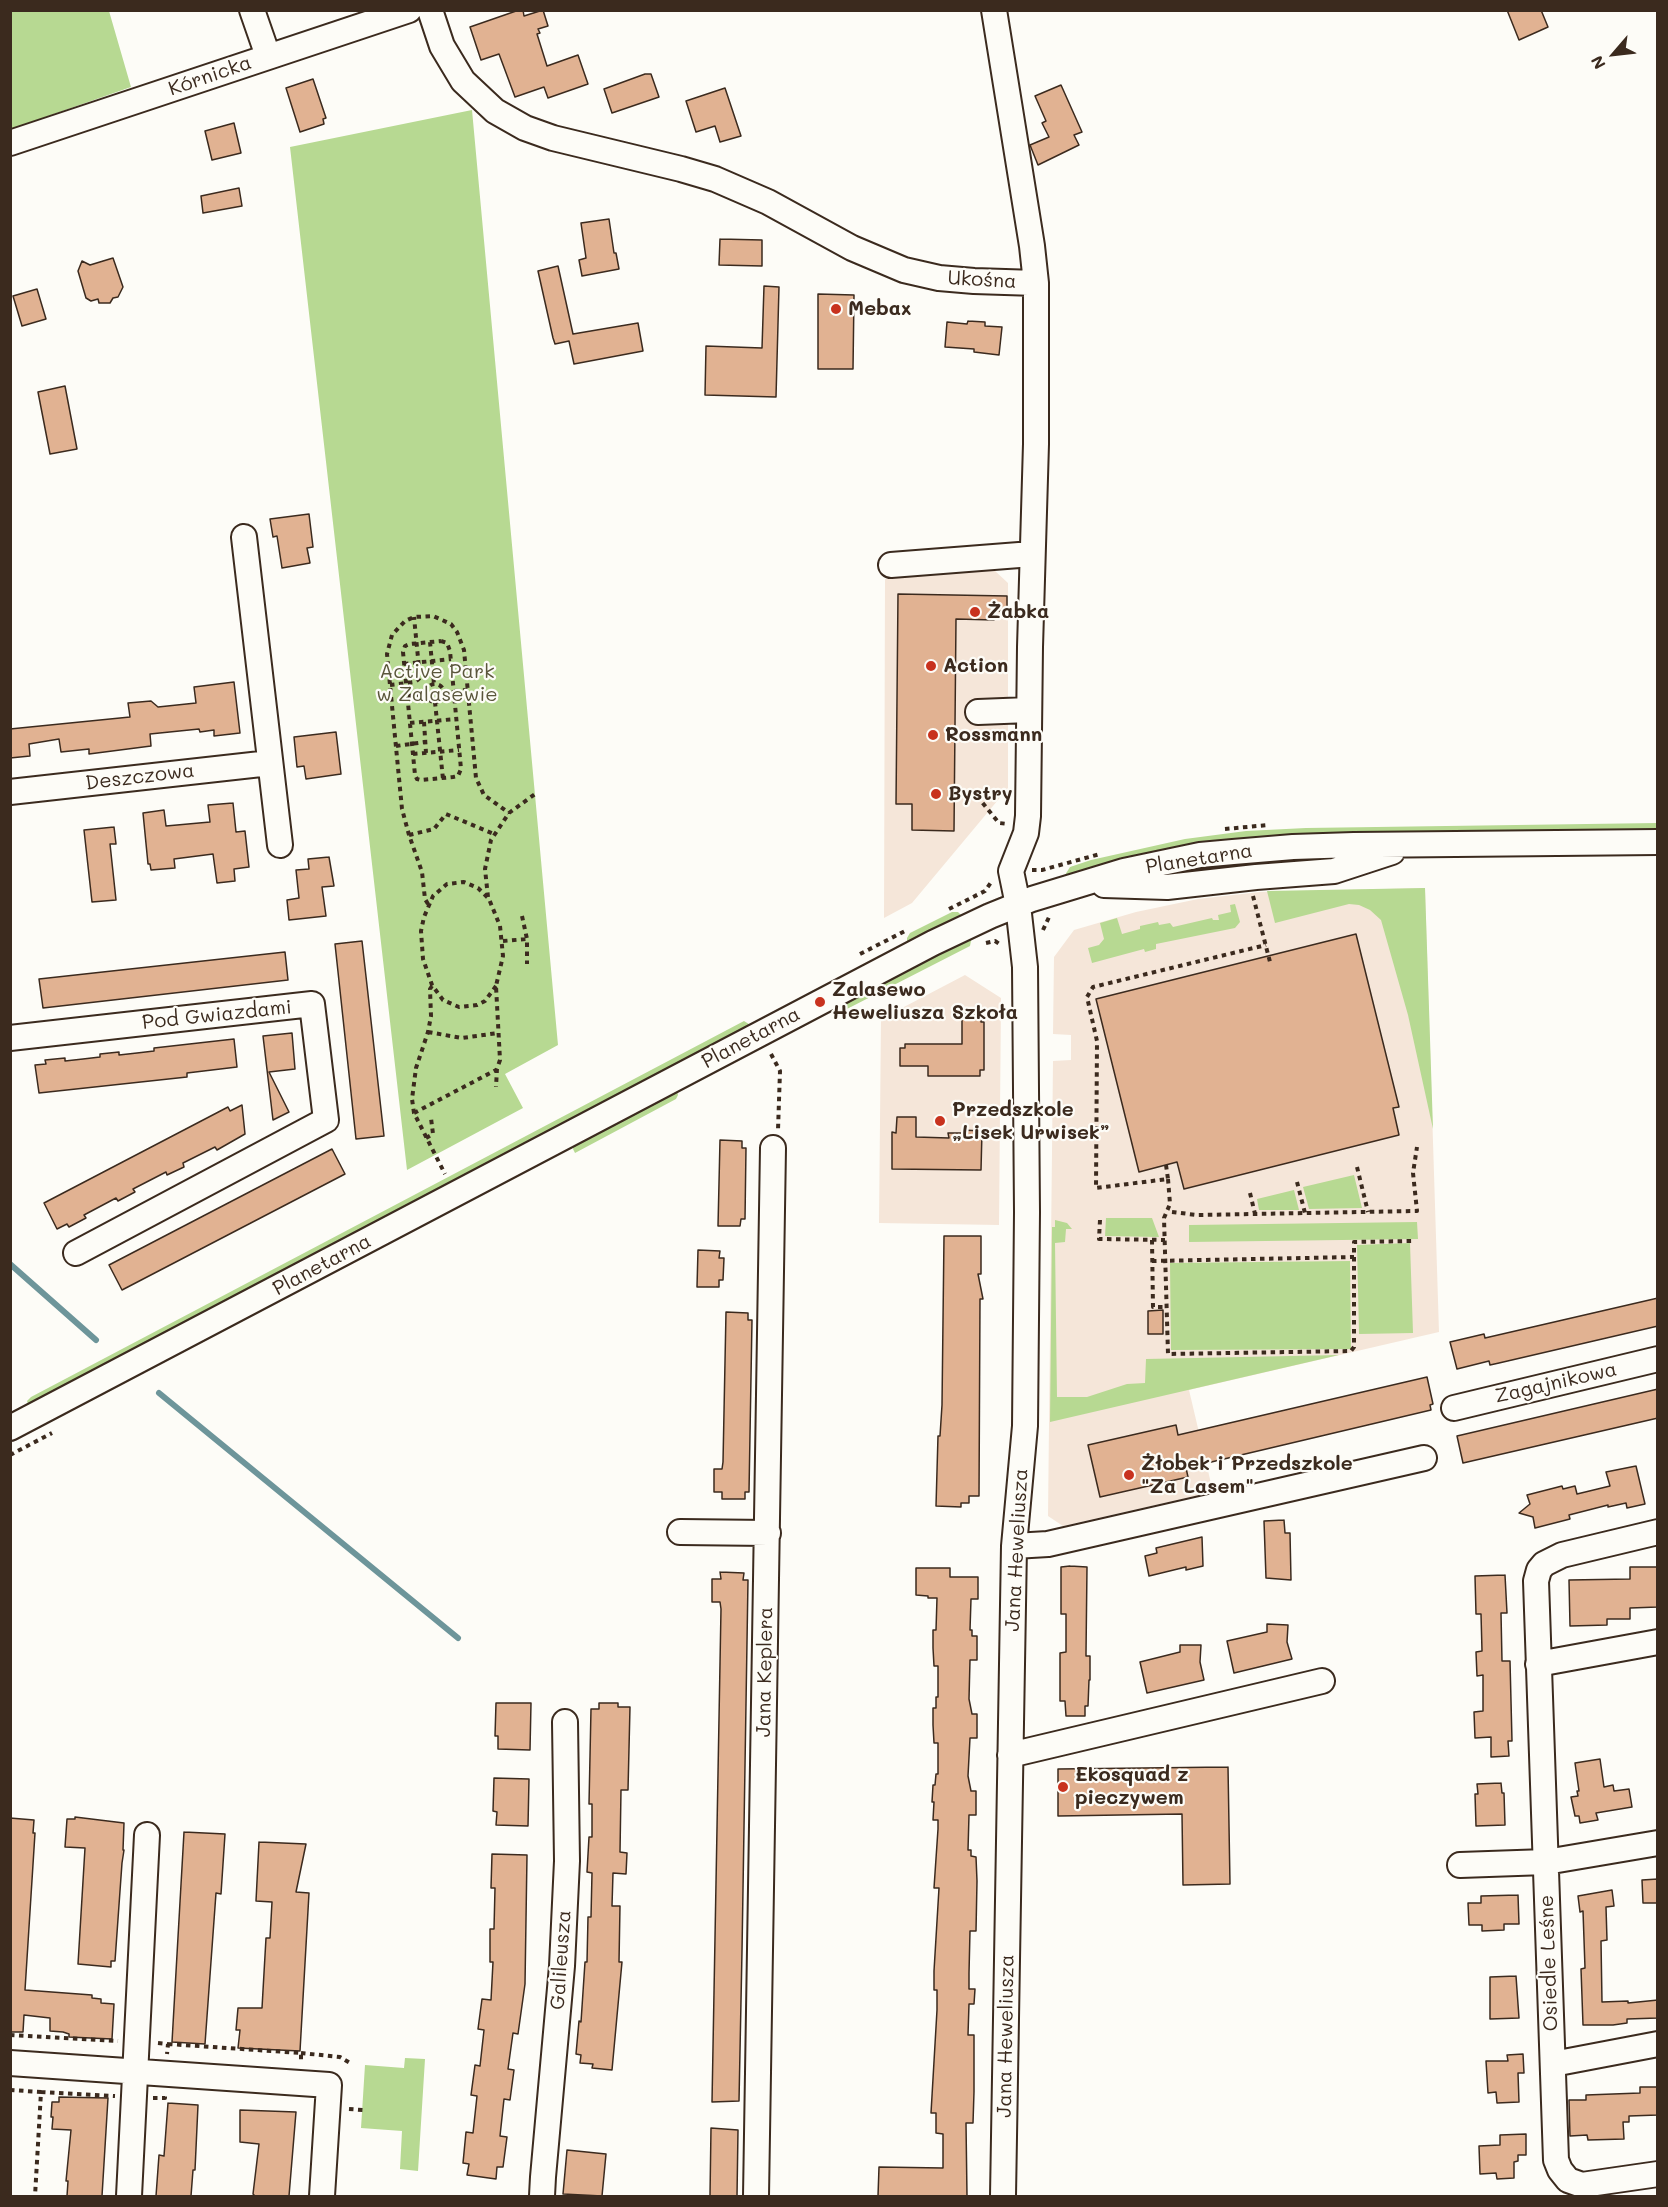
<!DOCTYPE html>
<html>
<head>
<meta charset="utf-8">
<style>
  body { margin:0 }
  #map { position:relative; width:1668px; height:2207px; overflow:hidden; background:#fdfcf7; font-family:Mali,sans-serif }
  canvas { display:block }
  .frame { position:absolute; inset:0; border:12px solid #3b2a1e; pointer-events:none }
  .north { position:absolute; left:1584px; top:24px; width:60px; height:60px; -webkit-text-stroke:4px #fdfcf7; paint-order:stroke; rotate:242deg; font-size:16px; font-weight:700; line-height:24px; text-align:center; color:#3b2a1e }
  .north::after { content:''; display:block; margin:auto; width:21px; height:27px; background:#3b2a1e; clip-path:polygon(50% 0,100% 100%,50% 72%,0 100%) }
</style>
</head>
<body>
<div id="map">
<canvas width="1668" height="2207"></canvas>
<div class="frame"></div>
<div class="north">N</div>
</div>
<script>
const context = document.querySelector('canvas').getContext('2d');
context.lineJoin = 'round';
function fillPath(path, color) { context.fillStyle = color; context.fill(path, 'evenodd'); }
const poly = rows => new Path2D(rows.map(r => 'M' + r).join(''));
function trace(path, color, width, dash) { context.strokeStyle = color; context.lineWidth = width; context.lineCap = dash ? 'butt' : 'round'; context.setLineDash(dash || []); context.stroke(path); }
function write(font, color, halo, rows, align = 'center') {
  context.font = font + ' Mali,sans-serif'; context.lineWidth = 4.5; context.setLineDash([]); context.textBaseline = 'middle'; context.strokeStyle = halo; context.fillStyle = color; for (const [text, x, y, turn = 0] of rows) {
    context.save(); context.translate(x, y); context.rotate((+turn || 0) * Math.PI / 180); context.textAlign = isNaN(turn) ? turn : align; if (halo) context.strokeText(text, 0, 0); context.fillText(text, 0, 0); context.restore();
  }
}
fillPath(poly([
  [994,570,1008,583,1008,788,912,903,884,918,885,579],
  [1425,888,1439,1332,1189,1390,1213,1492,1063,1526,1048,1516,1053,1061,1071,1060,1071,1035,1053,1034,1054,957,1074,930,1136,912,1198,899,1260,892],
  [965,975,1001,998,999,1225,879,1223,881,1019]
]), '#f5e6d9');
fillPath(poly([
  [10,11,109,11,131,87,11,129],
  [472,110,558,1045,505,1074,523,1108,407,1170,290,147],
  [1657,823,1657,831,1139,857,1065,877,1065,875,1070,867,1091,860,1185,839,1246,831,1306,828],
  [1342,856,1344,860,1166,876,1167,873,1253,860],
  [1425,888,1433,1129,1408,1015,1381,920,1370,910,1359,905,1349,904,1275,923,1267,891],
  [1235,904,1240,922,1235,928,1156,944,1156,949,1145,952,1144,949,1092,963,1088,948,1099,945,1104,939,1100,923,1117,918,1122,934,1140,929,1140,926,1158,922,1159,925,1170,923,1173,927,1212,918,1213,920,1219,920,1218,915,1231,912,1230,905],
  [952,912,958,912,962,916,907,943,907,938,910,933],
  [972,936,970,946,845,1010,840,1009,837,1005],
  [744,1021,752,1026,29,1407,27,1401,31,1397],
  [677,1090,678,1095,676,1099,575,1153,573,1149,574,1144],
  [1354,1175,1362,1208,1309,1209,1303,1187],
  [1294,1190,1299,1210,1259,1210,1257,1199],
  [1106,1218,1152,1218,1159,1237,1105,1236],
  [1055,1220,1067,1223,1072,1229,1066,1229,1065,1242,1055,1243,1057,1397,1087,1397,1127,1384,1145,1383,1146,1359,1339,1355,1050,1422,1052,1227,1055,1227],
  [1417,1222,1418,1239,1189,1242,1189,1225],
  [1410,1243,1413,1333,1359,1334,1357,1245],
  [1350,1261,1351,1349,1171,1350,1170,1263],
  [405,2058,425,2059,418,2171,400,2169,402,2131,361,2128,365,2065,404,2068]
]), '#b7d992');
trace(poly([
  [10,1264,96,1340],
  [159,1393,458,1638]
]), '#6d959a', 6);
const building = poly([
  [519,10,523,10,524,16,543,10,548,26,538,29,540,33,537,34,547,66,578,55,588,84,548,98,544,87,515,97,499,54,481,60,470,27,519,10],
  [1507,10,1541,10,1548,27,1519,40,1507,10],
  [645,74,651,74,659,97,612,113,604,89,645,74],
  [313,79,326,118,323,119,324,124,300,132,286,88,313,79],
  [1061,85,1082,132,1074,135,1079,145,1038,165,1030,145,1049,137,1042,123,1046,121,1035,96,1061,85],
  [725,88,741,136,720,142,715,126,696,132,686,101,725,88],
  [234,123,241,153,212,160,205,131,234,123],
  [239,188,242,206,203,213,201,196,239,188],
  [609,219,614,253,616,253,619,269,582,276,579,260,586,258,581,223,609,219],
  [720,239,762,240,762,266,719,265,720,239],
  [113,258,123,287,118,297,113,298,110,303,99,303,98,299,91,301,86,298,78,271,82,261,90,265,113,258],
  [558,266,573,334,638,323,643,351,574,364,569,341,555,344,553,338,538,271,558,266],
  [764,286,779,287,776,397,705,395,706,346,762,348,764,286],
  [37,289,46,319,22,326,13,296,37,289],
  [818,294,854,295,853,369,818,369,818,294],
  [968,321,985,322,985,326,1002,327,999,355,974,352,974,349,945,347,947,322,967,324,968,321],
  [65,386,77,449,50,454,38,392,65,386],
  [309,514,313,547,307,548,310,563,282,568,277,536,273,537,270,519,309,514],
  [898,594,1007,596,1007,611,994,611,994,620,956,619,954,831,912,830,912,804,896,804,898,594],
  [234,682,240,733,214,736,214,730,200,732,199,729,150,734,151,746,89,754,89,749,61,752,59,739,29,744,30,756,10,758,10,729,130,717,128,703,151,701,158,707,196,703,194,687,234,682],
  [336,732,341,774,306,779,304,766,297,767,294,737,336,732],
  [233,803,236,832,245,831,249,867,234,869,235,881,217,883,213,854,174,859,175,868,151,870,150,864,148,864,143,813,164,810,166,826,210,822,208,805,233,803],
  [114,827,116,844,110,844,116,900,92,902,84,830,114,827],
  [329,857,334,886,322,887,326,916,289,920,287,900,299,898,296,870,309,869,308,859,329,857],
  [1356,934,1399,1107,1393,1108,1399,1135,1184,1189,1177,1162,1139,1172,1096,999,1356,934],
  [362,941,384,1136,356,1139,335,944,362,941],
  [285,952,288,980,43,1008,39,979,285,952],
  [962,1013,981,1014,981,1022,984,1022,984,1070,980,1070,980,1076,928,1076,928,1066,900,1066,900,1048,905,1048,905,1044,962,1044,962,1013],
  [292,1033,295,1069,269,1072,289,1112,273,1120,263,1036,292,1033],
  [234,1039,237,1067,187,1073,187,1077,39,1093,35,1065,46,1064,45,1060,65,1058,65,1061,83,1059,100,1057,100,1054,119,1052,119,1055,137,1053,154,1051,154,1048,234,1039],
  [242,1105,245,1134,217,1150,215,1147,183,1163,184,1167,167,1175,166,1172,133,1189,135,1192,118,1201,116,1198,84,1215,86,1218,69,1227,67,1224,57,1229,44,1203,228,1107,230,1111,242,1105],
  [897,1117,916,1117,916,1137,949,1138,948,1133,964,1133,963,1130,982,1131,981,1170,892,1169,892,1132,896,1133,897,1117],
  [720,1140,742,1141,742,1148,746,1148,745,1219,741,1219,740,1226,718,1226,720,1140],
  [332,1149,345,1174,122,1290,109,1265,332,1149],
  [944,1236,981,1236,981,1274,978,1274,983,1299,980,1299,979,1496,969,1496,969,1503,961,1503,961,1507,936,1506,938,1436,940,1436,942,1405,944,1236],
  [698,1250,720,1251,719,1258,724,1258,723,1280,719,1280,719,1287,697,1287,698,1250],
  [1658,1298,1658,1326,1499,1363,1490,1365,1489,1361,1457,1369,1450,1342,1484,1334,1485,1338,1658,1298],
  [1163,1310,1163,1334,1148,1334,1148,1311,1163,1310],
  [726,1312,748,1313,748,1320,752,1320,749,1492,745,1492,745,1499,722,1499,722,1492,714,1492,714,1469,722,1469,723,1462,726,1312],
  [1427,1377,1433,1404,1430,1405,1431,1410,1186,1468,1188,1477,1100,1497,1088,1445,1176,1425,1178,1435,1427,1377],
  [1658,1389,1658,1418,1463,1463,1457,1436,1658,1389],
  [1636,1466,1645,1504,1627,1508,1626,1503,1608,1507,1608,1505,1569,1515,1570,1519,1535,1528,1533,1517,1519,1513,1530,1504,1527,1495,1562,1486,1563,1489,1575,1486,1577,1494,1610,1486,1606,1472,1636,1466],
  [1284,1520,1285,1533,1290,1533,1291,1580,1266,1578,1264,1521,1284,1520],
  [1202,1537,1203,1566,1186,1570,1186,1567,1149,1576,1145,1556,1157,1553,1156,1548,1202,1537],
  [1070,1566,1087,1567,1086,1653,1086,1656,1090,1656,1090,1680,1089,1680,1088,1706,1085,1706,1085,1716,1066,1716,1065,1701,1060,1701,1060,1653,1066,1652,1066,1614,1061,1614,1061,1567,1070,1566],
  [1630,1567,1658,1567,1658,1607,1630,1608,1630,1619,1607,1619,1607,1625,1570,1626,1569,1580,1630,1579,1630,1567],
  [916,1568,950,1568,950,1577,978,1577,978,1599,971,1599,970,1630,972,1630,972,1636,977,1636,977,1660,970,1660,969,1699,972,1714,977,1714,977,1738,970,1738,968,1776,971,1791,976,1791,976,1815,969,1815,968,1850,971,1850,971,1856,976,1857,977,1881,976,1931,970,1931,969,1973,969,1989,975,1989,974,2004,969,2004,968,2035,974,2035,974,2092,973,2123,966,2123,967,2196,878,2196,879,2167,943,2168,943,2134,936,2133,936,2113,931,2113,937,2010,937,1990,934,1990,934,1971,939,1888,934,1888,938,1829,938,1820,933,1820,934,1802,932,1802,933,1785,935,1785,936,1774,938,1774,938,1743,934,1743,933,1725,933,1708,936,1708,936,1697,938,1697,938,1666,934,1666,933,1648,933,1630,936,1630,937,1598,928,1598,928,1596,916,1595,916,1568],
  [720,1572,744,1573,743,1580,748,1580,742,1951,739,2101,712,2102,721,1609,720,1602,712,1602,712,1579,721,1579,720,1572],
  [1505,1575,1507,1613,1501,1613,1502,1661,1510,1661,1512,1741,1508,1741,1509,1756,1491,1757,1491,1737,1475,1738,1474,1712,1483,1711,1483,1675,1477,1676,1476,1652,1482,1651,1481,1614,1476,1614,1475,1576,1505,1575],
  [1267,1624,1288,1625,1287,1642,1292,1659,1234,1673,1227,1641,1267,1632,1267,1624],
  [1180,1645,1201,1645,1200,1662,1204,1680,1147,1693,1140,1662,1180,1652,1180,1645],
  [496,1703,531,1703,530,1750,498,1749,498,1736,495,1736,496,1703],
  [599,1703,618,1703,618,1707,630,1707,628,1790,621,1790,620,1852,627,1853,626,1874,613,1873,612,1906,620,1906,619,1962,622,1962,612,2070,592,2068,593,2064,580,2063,581,2055,576,2054,579,2021,581,2022,585,1962,587,1962,588,1917,591,1917,592,1873,587,1872,589,1837,592,1837,592,1804,589,1804,591,1709,599,1709,599,1703],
  [1600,1759,1604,1787,1613,1785,1614,1791,1629,1789,1632,1807,1596,1813,1598,1820,1580,1823,1579,1816,1575,1816,1571,1797,1578,1796,1577,1791,1579,1791,1575,1763,1600,1759],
  [1228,1767,1230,1884,1183,1885,1182,1814,1058,1816,1058,1769,1228,1767],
  [494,1778,529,1779,528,1826,496,1825,497,1812,493,1811,494,1778],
  [1501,1783,1502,1793,1504,1793,1505,1825,1476,1826,1475,1794,1478,1794,1477,1784,1501,1783],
  [75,1817,124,1823,123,1850,124,1850,122,1863,115,1961,111,1961,111,1967,78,1964,85,1848,65,1847,67,1819,75,1819,75,1817],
  [10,1818,34,1820,33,1833,35,1833,25,1990,92,1995,92,1998,101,1999,101,2003,114,2004,112,2039,69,2037,69,2034,63,2032,50,2031,50,2018,24,2015,23,2032,10,2032,10,1818],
  [184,1832,225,1834,221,1894,216,1893,205,2044,172,2042,184,1832],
  [259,1842,306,1844,296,1892,309,1893,300,2051,238,2048,240,2030,236,2030,238,2008,262,2008,266,1938,270,1938,272,1902,256,1901,259,1842],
  [492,1854,527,1855,525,1984,518,2034,513,2033,508,2069,514,2070,510,2100,504,2099,500,2136,507,2137,503,2167,497,2167,496,2179,467,2175,469,2164,463,2163,466,2132,473,2133,477,2096,471,2095,475,2065,480,2066,484,2030,478,2029,482,1999,491,2000,493,1962,490,1962,490,1929,494,1929,495,1888,491,1888,492,1854],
  [1658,1879,1658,1903,1643,1903,1642,1880,1658,1879],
  [1612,1890,1614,1906,1606,1907,1607,1940,1601,1941,1602,2002,1628,2001,1628,2003,1658,2000,1658,2018,1627,2019,1627,2023,1613,2025,1583,2025,1581,1969,1585,1968,1583,1911,1580,1912,1578,1896,1612,1890],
  [1518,1895,1519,1924,1504,1924,1504,1930,1482,1931,1482,1925,1469,1925,1468,1903,1481,1903,1481,1896,1518,1895],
  [1516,1976,1519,2018,1490,2019,1490,1977,1516,1976],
  [1523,2054,1524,2073,1518,2073,1519,2102,1497,2103,1496,2092,1488,2093,1486,2061,1508,2061,1507,2055,1523,2054],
  [1640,2087,1658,2087,1658,2115,1629,2116,1629,2122,1623,2122,1624,2139,1588,2140,1587,2135,1570,2136,1569,2100,1586,2100,1586,2095,1640,2093,1640,2087],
  [59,2097,108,2098,102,2196,67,2196,68,2181,66,2181,71,2130,52,2129,53,2117,51,2117,52,2102,59,2102,59,2097],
  [168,2103,198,2105,195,2170,193,2170,191,2196,156,2196,159,2155,164,2156,168,2103],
  [240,2110,296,2112,289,2196,255,2196,253,2194,259,2144,240,2142,240,2110],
  [711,2128,738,2130,737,2196,710,2196,711,2128],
  [1526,2134,1526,2155,1518,2155,1518,2161,1514,2162,1514,2178,1497,2179,1496,2173,1480,2174,1479,2146,1500,2145,1500,2135,1526,2134],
  [567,2150,606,2154,602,2196,563,2194,567,2150]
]);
fillPath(building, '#e1b292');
trace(building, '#3b2a1e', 1.5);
const minor = poly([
  [252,10,268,56],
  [430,10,442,46,463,81,495,111,525,128,553,138,681,169,715,179,768,202,852,248,904,270,939,278,974,281,1036,283,1036,444,1030,647,1028,816,1026,833,1011,871,1018,905,1025,967,1027,1212,1025,1426,1014,1546,1003,2196],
  [994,10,1032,246,1036,283],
  [10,143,409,10],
  [244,537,280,845],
  [891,565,1032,554],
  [978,712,1029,710],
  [10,792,270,763],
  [1104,885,1167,887,1256,877,1334,871,1392,852],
  [10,1038,312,1004,326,1120,76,1253],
  [1454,1408,1658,1359],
  [10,1428,933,943,990,916,1032,899,1124,871,1200,855,1233,852,1293,847,1354,845,1658,842],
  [680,1532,768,1533],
  [1658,1532,1562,1555,1544,1564,1539,1570,1536,1581,1556,2160,1560,2170,1568,2180,1582,2185,1658,2174],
  [1014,1546,1048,1544,1424,1458],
  [1538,1664,1658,1642],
  [1010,1755,1322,1681],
  [1460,1865,1546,1862,1658,1843],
  [10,2063,329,2085,322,2196],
  [1553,2064,1658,2044],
  [129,2196,147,1835],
  [542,2196,543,2177,562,1966,567,1861,565,1722],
  [756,2196,773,1148]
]);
trace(minor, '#3b2a1e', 28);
trace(poly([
  [441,641,447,643,450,651,461,769,458,776,453,777,421,780,417,779,415,775,403,652,405,646,410,644,441,641],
  [430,642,434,684],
  [404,664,451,659],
  '426 693a9 9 0 1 1 18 0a9 9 0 1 1-18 0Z',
  [390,685,415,682,420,678,414,617],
  [454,691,468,690],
  [408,696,425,694],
  [435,702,443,779],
  [424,722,426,753],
  [410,723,456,719],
  [396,746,425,742],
  [413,754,459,750],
  [977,796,999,823,1008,824],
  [1225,829,1268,825],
  [409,835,434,829,446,814,494,834],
  [1032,870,1042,870,1100,854],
  [1253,896,1270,962],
  [488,897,485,869,491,840,509,813,535,794],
  [428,904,425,899,422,872,409,835,402,809,387,654,392,635,405,621,414,617,433,616,451,624,457,632,464,650,476,778,484,795,509,813],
  [949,909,985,891,992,881],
  [522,916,527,939,527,964],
  [1043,930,1050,915],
  [503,941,527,939],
  [986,943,995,941,1001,945],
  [860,954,907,930],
  [432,986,430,989,431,1016,428,1032,416,1068,412,1099,414,1113,445,1174],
  [496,986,485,1001,477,1005,459,1007,443,1000,432,985,423,959,421,931,424,917,433,896,447,884,464,882,478,888,489,899,500,926,503,956,496,986,500,1060,497,1069,496,1087],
  [428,1032,462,1038,498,1033],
  [771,1054,780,1071,778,1130],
  [414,1113,496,1070],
  [426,1138,433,1134,431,1118],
  [1166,1165,1168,1179,1096,1188,1097,1041,1087,997,1093,987,1266,945],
  [1357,1167,1368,1212],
  [1168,1179,1170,1204,1164,1218,1168,1354,1351,1351,1354,1347,1354,1242,1412,1241],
  [1297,1182,1305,1213],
  [1250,1193,1255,1214],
  [1172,1212,1197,1215,1417,1211,1413,1173,1417,1147],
  [1100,1220,1099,1239,1165,1240],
  [1152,1240,1153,1307,1167,1307],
  [1152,1261,1354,1257],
  [10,1455,52,1433],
  [10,2035,118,2041],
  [158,2043,168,2044,167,2054],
  [168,2044,301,2053,301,2062],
  [301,2053,340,2057,350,2063],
  [10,2090,41,2092,35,2196],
  [41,2092,115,2096],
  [153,2098,165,2098,165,2094],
  [349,2109,363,2110]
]), '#3b2a1e', 4, [4.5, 4.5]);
trace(minor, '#fdfcf7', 24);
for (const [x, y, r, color] of [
  [836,309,6,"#c8321e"],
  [975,612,6,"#c8321e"],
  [931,666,6,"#c8321e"],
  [933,735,6,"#c8321e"],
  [936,794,6,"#c8321e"],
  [820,1002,6,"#c8321e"],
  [940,1121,6,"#c8321e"],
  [1129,1475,6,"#c8321e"],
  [1063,1787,6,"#c8321e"]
]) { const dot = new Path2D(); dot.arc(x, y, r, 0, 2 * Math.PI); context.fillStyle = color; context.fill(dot); trace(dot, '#fdfcf7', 2); }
write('20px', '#3b2a1e', '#fdfcf7', [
  ["Kórnicka",210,76,-19],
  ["Ukośna",982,280,3],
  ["Deszczowa",140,777,-7],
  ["Planetarna",1199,859,-9],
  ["Pod Gwiazdami",217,1015,-6],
  ["Planetarna",751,1038,-28],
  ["Planetarna",322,1265,-28],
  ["Zagajnikowa",1556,1383,-13],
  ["Jana Heweliusza",1017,1550,-87],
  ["Jana Keplera",765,1672,-89],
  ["Galileusza",561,1960,-86],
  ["Osiedle Leśne",1549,1963,-92],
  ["Jana Heweliusza",1006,2036,-89]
]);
write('bold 20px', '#3b2a1e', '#fdfcf7', [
  ["Mebax",848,309],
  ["Żabka",987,612],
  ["Action",943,666],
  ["Rossmann",945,735],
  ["Bystry",948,794],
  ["Zalasewo",832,990],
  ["Heweliusza Szkoła",832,1013],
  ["Przedszkole",952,1110],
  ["„Lisek Urwisek”",952,1133],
  ["Żłobek i Przedszkole",1141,1464],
  ["\"Za Lasem\"",1141,1487],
  ["Ekosquad z",1075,1775],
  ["pieczywem",1075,1798]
], 'left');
write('20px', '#5a563b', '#fdfcf7', [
  ["Active Park",437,672],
  ["w Zalasewie",437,695]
]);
</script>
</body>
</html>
